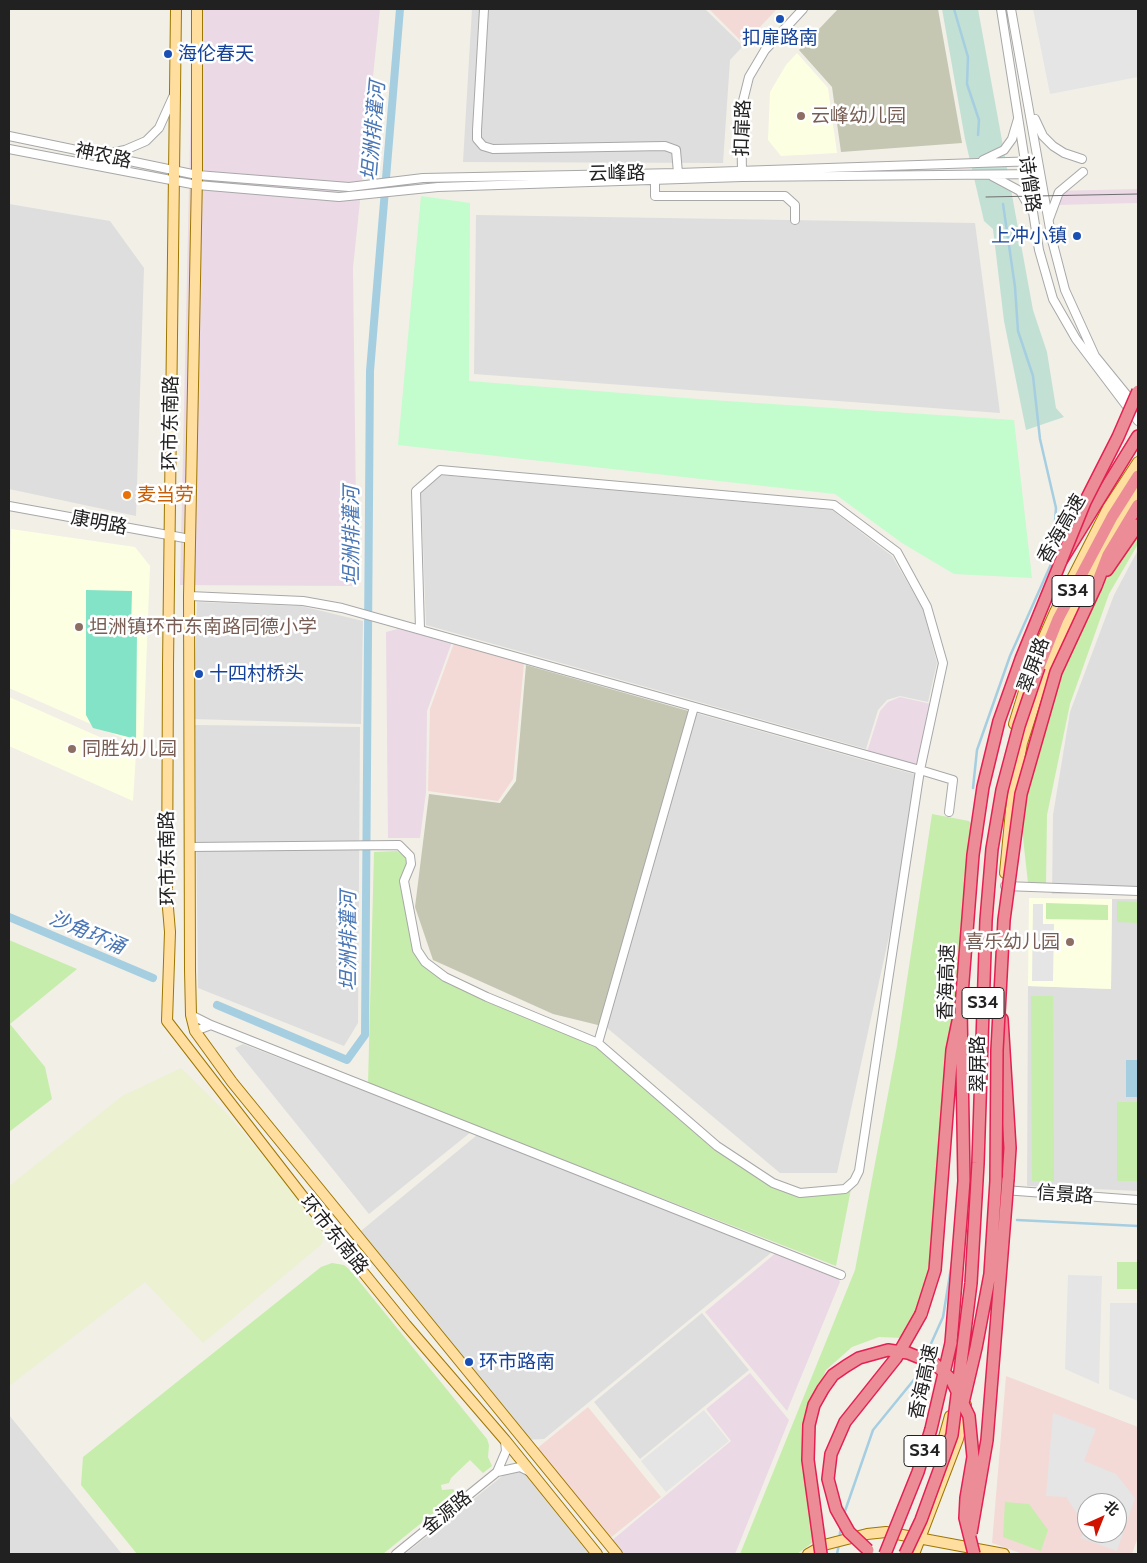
<!DOCTYPE html>
<html>
<head>
<meta charset="utf-8">
<style>
  body { margin:0 }
  #map { position:relative; width:1147px; height:1563px; overflow:hidden; background:#f2efe7; font-family:Cabin,"Noto Sans SC",sans-serif }
  canvas { display:block }
  .frame { position:absolute; inset:0; border:10px solid #212121; pointer-events:none }
  .north { position:absolute; left:1077px; top:1493px; width:50px; height:50px; box-sizing:border-box; background:#fff; border:1px solid #a6a6a6; border-radius:50%; rotate:44deg; font-size:14px; font-weight:700; line-height:20px; text-align:center; color:#212121 }
  .north::after { content:''; display:block; margin:auto; width:18px; height:22px; background:#d21200; clip-path:polygon(50% 0,100% 100%,50% 72%,0 100%) }
</style>
</head>
<body>
<div id="map">
<canvas width="1147" height="1563"></canvas>
<div class="frame"></div>
<div class="north">北</div>
</div>
<script>
const context = document.querySelector('canvas').getContext('2d');
context.lineJoin = 'round';
function fillPath(path, color) { context.fillStyle = color; context.fill(path, 'evenodd'); }
const poly = rows => new Path2D(rows.map(r => 'M' + r).join(''));
function trace(path, color, width, dash) { context.strokeStyle = color; context.lineWidth = width; context.lineCap = dash ? 'butt' : 'round'; context.setLineDash(dash || []); context.stroke(path); }
function write(font, color, halo, rows, align = 'center') {
  context.font = font + ' Cabin,"Noto Sans SC",sans-serif'; context.lineWidth = 5; context.setLineDash([]); context.textBaseline = 'middle'; context.strokeStyle = halo; context.fillStyle = color; for (const [text, x, y, turn = 0] of rows) {
    context.save(); context.translate(x, y); context.rotate((+turn || 0) * Math.PI / 180); context.textAlign = isNaN(turn) ? turn : align; if (halo) context.strokeText(text, 0, 0); context.fillText(text, 0, 0); context.restore();
  }
}
fillPath(poly([
  [472,9,705,9,743,46,730,60,723,163,463,162],
  [9,204,110,221,144,268,136,516,9,489],
  [476,215,975,223,1000,413,474,374],
  [441,475,832,510,892,556,923,609,937,663,928,702,900,696,887,700,878,710,866,749,426,625,421,493],
  [1138,550,1138,894,1052,894,1053,815,1070,712,1114,595],
  [197,602,301,606,363,621,361,724,193,719],
  [692,712,924,777,837,1173,780,1173,606,1027],
  [195,725,360,727,358,1023,344,1046,198,988],
  [1112,899,1138,899,1138,1191,1027,1186,1028,986,1111,989],
  [243,1044,471,1132,369,1214,235,1048],
  [477,1135,752,1244,772,1252,544,1439,522,1440,356,1235],
  [702,1313,749,1370,640,1459,594,1402],
  [9,1415,122,1554,9,1554],
  [521,1461,598,1554,405,1554]
]), '#dfdede');
fillPath(poly([
  [709,9,777,9,744,44],
  [454,643,524,663,513,779,498,801,428,791,430,709],
  [1006,1376,1138,1427,1138,1537,1132,1554,1023,1554,992,1543],
  [1087,1503,1117,1503,1117,1533,1087,1533],
  [588,1407,661,1497,609,1539,535,1450]
]), '#f3dad6');
fillPath(poly([
  [193,9,380,9,353,268,357,586,180,585],
  [1138,189,1138,203,1055,205,1053,191],
  [398,629,452,642,427,711,426,792,420,838,388,838,386,632],
  [900,697,931,704,919,768,867,752,880,711,888,702],
  [777,1252,838,1278,840,1282,787,1411,705,1312],
  [750,1373,789,1420,735,1554,621,1554,610,1542,731,1441,706,1409]
]), '#ebd9e6');
fillPath(poly([
  [797,53,828,88,837,153,781,156,768,140,770,92,786,65],
  [11,529,135,547,150,566,143,747,9,688],
  [9,697,136,753,133,801,9,746],
  [1029,898,1112,899,1111,989,1028,986]
]), '#fdffe3');
fillPath(poly([
  [838,9,938,9,962,143,841,152,832,87,799,50],
  [526,665,692,712,606,1027,553,1014,433,960,415,907,429,794,500,803,516,781]
]), '#c5c7b2');
fillPath(poly([
  [181,1068,226,1113,326,1228,322,1244,203,1343,145,1282,9,1386,9,1186,122,1096]
]), '#ecf1d2');
fillPath(poly([
  [1138,508,1138,544,1109,594,1070,704,1047,815,1046,883,1028,883,1019,802,1053,675],
  [932,814,969,821,972,825,945,1159,924,1306,903,1338,879,1337,852,1347,826,1370,808,1414,806,1487,816,1540,797,1554,740,1554,855,1270,897,1046],
  [397,851,405,857,407,863,400,881,414,951,423,964,442,980,596,1047,714,1149,771,1186,799,1197,845,1192,852,1184,836,1266,368,1084,374,852],
  [1117,901,1138,902,1138,923,1117,922],
  [1046,903,1108,905,1108,920,1046,919],
  [9,940,77,969,10,1024,45,1067,52,1099,9,1132],
  [1031,996,1053,996,1054,1181,1032,1181],
  [1117,1102,1138,1102,1138,1181,1117,1181],
  [1117,1262,1138,1262,1138,1289,1117,1289],
  [332,1263,344,1265,350,1270,487,1439,489,1445,488,1457,492,1466,483,1473,470,1460,451,1478,449,1483,441,1485,442,1490,453,1489,457,1494,383,1554,137,1554,81,1485,83,1457,321,1267],
  [1005,1502,1029,1504,1048,1530,1041,1551,1003,1537]
]), '#c6edab');
fillPath(poly([
  [942,9,978,9,1033,310,1047,352,1056,408,1064,417,1026,430,1004,321,993,229,984,221,965,139]
]), '#c3e0d5');
fillPath(poly([
  [421,196,470,203,469,381,711,400,1014,420,1032,578,954,574,902,543,835,494,398,445]
]), '#c3fccd');
fillPath(poly([
  [86,590,132,591,131,628,137,629,136,739,93,728,86,715]
]), '#82e3c6');
fillPath(poly([
  [1033,9,1138,9,1138,77,1050,94],
  [1033,904,1043,904,1043,924,1054,924,1053,981,1032,981],
  [1068,1275,1102,1276,1099,1384,1065,1369],
  [1110,1303,1138,1303,1138,1401,1109,1389],
  [704,1410,729,1441,666,1492,641,1461],
  [1053,1413,1096,1429,1084,1461,1116,1474,1135,1498,1117,1551,1081,1538,1086,1527,1066,1497,1046,1496],
  [1087,1503,1117,1503,1117,1533,1087,1533]
]), '#e5e5e5');
fillPath(poly([
  [1126,1060,1138,1060,1138,1097,1126,1097]
]), '#a6cee1');
trace(poly([
  [954,9,968,57,967,84,979,120,978,135],
  [973,788,977,750,1010,656,1052,562,1056,508,1040,439,1033,376,1018,331,1015,287,1003,204],
  [1017,1220,1138,1226],
  [925,1357,943,1317,952,1262],
  [844,1514,873,1430,917,1376,923,1362],
  [839,1539,841,1527],
  [837,1554,839,1544]
]), '#a6cee1', 2.5);
trace(poly([
  [9,917,153,978],
  [217,1005,347,1060,365,1035,370,371,400,9]
]), '#a6cee1', 8);
const minor = poly([
  [484,9,477,130,477,139,483,146,493,149,665,146,676,150,678,173],
  [1001,9,1039,250,1053,299,1076,339,1138,421],
  [1011,9,1052,240,1065,290,1095,356,1130,399,1137,403],
  [1035,119,1043,136,1053,146,1064,153,1082,159],
  [9,136,197,175,349,187,423,178,678,173,1038,161],
  [9,149,197,185,339,197,438,187,742,177,1040,174],
  [105,154,125,150,146,141,159,128,173,97],
  [983,160,1004,150,1012,139,1018,119],
  [742,173,741,109,749,77,765,50,803,9],
  [992,176,1020,191,1031,210],
  [655,181,655,196,785,196,795,205,795,220],
  [1049,219,1059,192,1083,172],
  [9,506,190,539],
  [189,596,303,601,342,608,920,770,953,780,949,812],
  [189,847,399,845,410,856,411,864,404,881,417,950,425,962,445,977,487,997,598,1043,717,1146,773,1183,800,1193,845,1189,854,1181,859,1171,920,770,943,663,927,607,897,552,834,505,440,470,416,491,420,629],
  [1005,886,1138,891],
  [191,1015,211,1025,195,1031],
  [211,1025,841,1275],
  [598,1043,694,707],
  [1004,1190,1138,1200],
  [497,1472,506,1451,505,1441],
  [396,1554,497,1472,520,1467,530,1472]
]);
const major = poly([
  [176,9,168,665,167,896,170,932,167,1021,328,1229,406,1325,505,1440,597,1554],
  [197,9,197,175,189,596,190,970,191,1015,195,1031,232,1082,617,1554],
  [1014,724,1033,662,1055,612,1108,508,1138,462],
  [1005,873,1012,800,1022,743,1046,668,1094,566,1138,492],
  [937,1462,950,1416],
  [808,1554,824,1545,867,1534,886,1532,1004,1554],
  [914,1554,958,1439,966,1405]
]);
const highway = poly([
  [1107,570,1138,525],
  [1096,586,1108,555,1138,505],
  [1039,667,1058,619,1112,517,1138,476],
  [1002,1019,1010,1148,1008,1179],
  [921,1314,935,1270,952,1050,958,1021],
  [951,1343,964,1181,961,1007,973,855,983,787,999,721,1021,659,1061,561,1138,436]
]);
trace(minor, '#a8a8a8', 10);
trace(major, '#9e7700', 12);
trace(highway, '#e42052', 14);
trace(minor, '#fff', 8);
trace(major, '#ffde9f', 10);
trace(highway, '#eb8c96', 11);
trace(poly([
  [986,197,1138,194]
]), '#6f6f6f', 1);
const highwayBridge = poly([
  [1061,561,1085,502,1118,437,1138,391],
  [963,1403,976,1348,990,1274,996,1181,997,1050,1004,920,1021,794,1056,672,1096,586],
  [971,1533,987,1440,1008,1179],
  [868,1550,849,1532,836,1509,828,1479,831,1454,845,1422,896,1358,921,1314],
  [821,1554,808,1460,809,1425,814,1405,823,1389,833,1375,846,1366,859,1358,888,1350,908,1353,935,1364,951,1379,969,1416,973,1457,966,1498,965,1518,974,1554],
  [885,1554,918,1472,931,1429,951,1343],
  [905,1554,921,1520,952,1435,971,1283,978,1163,986,920,992,849,1002,790,1019,726,1039,667]
]);
trace(highwayBridge, '#e42052', 14, []);
trace(highwayBridge, '#eb8c96', 11);
for (const [x, y, r, color] of [
  [780,19,5,"#1a4fb4"],
  [168,54,5,"#1a4fb4"],
  [801,116,5,"#8d6e63"],
  [1077,236,5,"#1a4fb4"],
  [127,495,5,"#e8710a"],
  [79,627,5,"#8d6e63"],
  [199,674,5,"#1a4fb4"],
  [72,749,5,"#8d6e63"],
  [1070,942,5,"#8d6e63"],
  [469,1362,5,"#1a4fb4"]
]) { const dot = new Path2D(); dot.arc(x, y, r, 0, 2 * Math.PI); context.fillStyle = color; context.fill(dot); trace(dot, '#fff', 2); }
for (const [x, y, w] of [
  [1073,591,42],
  [983,1003,42],
  [925,1451,42]
]) { const box = new Path2D(); box.roundRect(x - w / 2, y - 15.5, w, 31, 4); context.fillStyle = '#fff'; context.fill(box); trace(box, '#212121', 1); }
write('bold 18px', '#212121', null, [
  ["S34",1073,591],
  ["S34",983,1003],
  ["S34",925,1451]
]);
write('19px', '#164399', '#fff', [
  ["扣扉路南",780,38,"center"],
  ["海伦春天",178,54],
  ["上冲小镇",1067,236,"right"],
  ["十四村桥头",209,674],
  ["环市路南",479,1362]
], 'left');
write('19px', '#785e54', '#fff', [
  ["云峰幼儿园",811,116],
  ["坦洲镇环市东南路同德小学",89,627],
  ["同胜幼儿园",82,749],
  ["喜乐幼儿园",1060,942,"right"]
], 'left');
write('19px', '#212121', '#fff', [
  ["扣扉路",743,128,-88],
  ["神农路",103,156,12],
  ["云峰路",617,174,-1],
  ["诗僧路",1029,184,82],
  ["环市东南路",171,423,-89],
  ["康明路",99,523,11],
  ["香海高速",1062,529,-60],
  ["翠屏路",1034,665,-70],
  ["环市东南路",168,858,-91],
  ["香海高速",947,982,-88],
  ["翠屏路",978,1064,-90],
  ["信景路",1065,1195,4],
  ["环市东南路",334,1235,51],
  ["香海高速",924,1382,-78],
  ["金源路",447,1513,-39]
]);
write('19px', '#c56008', '#fff', [
  ["麦当劳",137,495]
], 'left');
write('italic 20px', '#4775b6', '#fff', [
  ["坦洲排灌河",374,131,-85],
  ["坦洲排灌河",352,536,-90],
  ["沙角环涌",87,933,23],
  ["坦洲排灌河",349,941,-90]
]);
</script>
</body>
</html>
